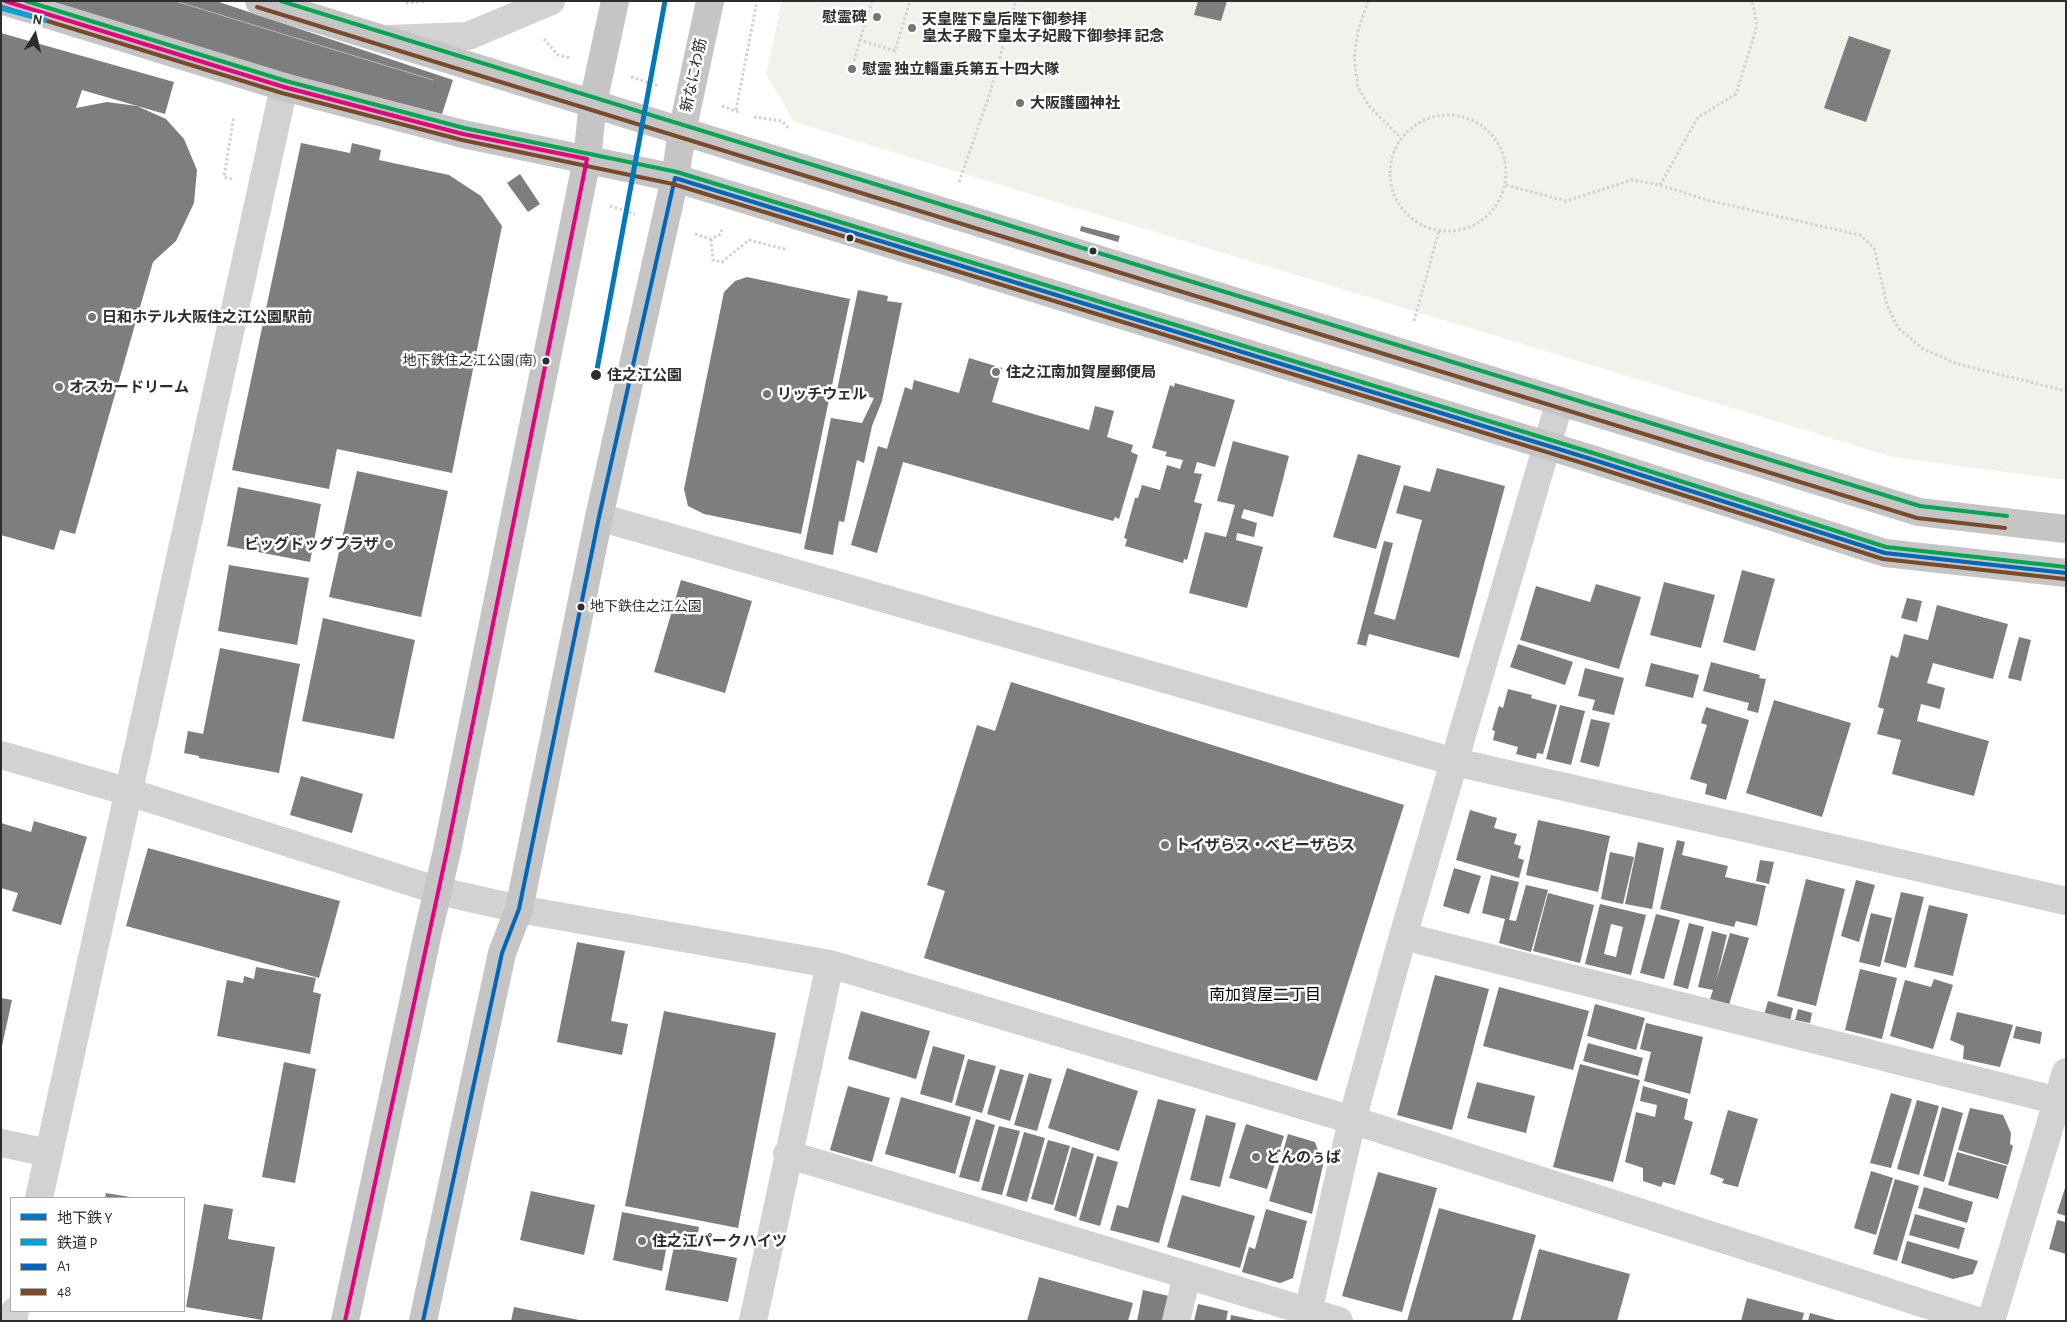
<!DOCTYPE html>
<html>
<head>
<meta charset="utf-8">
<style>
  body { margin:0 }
  #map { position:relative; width:2067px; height:1322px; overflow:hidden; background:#fff; font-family:"Alegreya Sans","Noto Sans JP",sans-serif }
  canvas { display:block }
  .frame { position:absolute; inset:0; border:2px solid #2d2d2d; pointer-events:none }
  .legend { position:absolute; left:10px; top:1197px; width:175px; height:115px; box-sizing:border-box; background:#fff; border:1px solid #ababab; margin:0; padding:6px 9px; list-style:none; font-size:15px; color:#2d2d2d }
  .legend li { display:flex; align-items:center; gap:10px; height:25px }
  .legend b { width:25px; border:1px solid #ababab }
  .north { position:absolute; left:10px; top:10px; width:50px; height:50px; -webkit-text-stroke:4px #fff; paint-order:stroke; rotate:9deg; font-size:14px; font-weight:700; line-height:20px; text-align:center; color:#2d2d2d }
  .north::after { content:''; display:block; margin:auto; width:18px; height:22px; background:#2d2d2d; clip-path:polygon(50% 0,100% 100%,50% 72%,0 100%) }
</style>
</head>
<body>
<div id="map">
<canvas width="2067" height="1322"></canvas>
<div class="frame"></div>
<ul class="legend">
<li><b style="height:6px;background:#0078be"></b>地下鉄 Y</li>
<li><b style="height:6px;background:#00a0de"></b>鉄道 P</li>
<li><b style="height:6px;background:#0065bd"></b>A1</li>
<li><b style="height:6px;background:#7a4b2a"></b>48</li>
</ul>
<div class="north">N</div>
</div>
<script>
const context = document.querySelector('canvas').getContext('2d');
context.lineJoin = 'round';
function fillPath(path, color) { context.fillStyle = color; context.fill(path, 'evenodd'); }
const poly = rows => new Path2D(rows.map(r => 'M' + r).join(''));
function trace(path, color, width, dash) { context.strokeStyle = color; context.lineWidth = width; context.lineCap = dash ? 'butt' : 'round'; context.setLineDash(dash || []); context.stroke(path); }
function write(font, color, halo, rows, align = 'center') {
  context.font = font + ' "Alegreya Sans","Noto Sans JP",sans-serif'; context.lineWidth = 5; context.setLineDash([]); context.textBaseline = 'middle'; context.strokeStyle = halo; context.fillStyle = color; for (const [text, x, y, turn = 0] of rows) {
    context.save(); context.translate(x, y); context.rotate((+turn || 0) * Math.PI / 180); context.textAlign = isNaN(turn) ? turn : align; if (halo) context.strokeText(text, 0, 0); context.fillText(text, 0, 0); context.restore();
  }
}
fillPath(poly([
  [782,1,2066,1,2066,480,1893,457,804,125,794,121,766,74]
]), '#f0f3eb');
fillPath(poly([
  [1,1,216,1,453,80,442,114],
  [1198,1,1227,1,1221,21,1194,15],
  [1,33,174,82,165,114,82,90,76,108,107,102,137,106,166,119,184,139,197,170,194,203,176,241,153,262,75,534,60,530,54,550,1,535],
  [1849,36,1891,50,1866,122,1824,108],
  [301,143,350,153,352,143,381,150,379,160,449,175,481,196,502,226,452,473,337,449,329,489,232,470],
  [520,174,540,204,528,212,507,183],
  [1081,226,1120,236,1118,242,1080,231],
  [747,277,850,299,801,534,704,514,688,506,684,489,724,292,735,281],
  [858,290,888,296,887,301,902,303,882,401,872,426,864,463,857,460,844,522,839,521,833,555,804,549,831,418,862,423,874,398,837,390],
  [969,358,1002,368,992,402,1089,430,1095,406,1114,411,1107,437,1133,445,1131,452,1138,455,1119,519,1115,517,1113,521,903,462,877,553,851,545,878,446,887,449,905,387,912,390,914,380,959,393],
  [1175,383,1235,400,1215,467,1197,462,1194,473,1202,474,1194,502,1202,504,1187,560,1184,559,1183,563,1125,546,1127,539,1124,538,1135,498,1138,498,1142,485,1160,490,1167,465,1180,469,1183,460,1165,456,1167,452,1152,448,1170,385,1174,387],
  [1233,441,1289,456,1273,517,1244,509,1241,518,1257,523,1254,537,1237,533,1236,540,1263,547,1247,608,1189,593,1205,532,1226,537,1235,505,1217,501],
  [1358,454,1401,466,1376,549,1333,537],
  [1437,468,1505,486,1459,658,1369,634,1366,646,1357,644,1384,541,1393,543,1374,614,1395,620,1422,520,1396,513,1404,485,1430,492],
  [357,471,448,491,421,617,329,597],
  [238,487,321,504,310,562,227,546],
  [229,565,309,578,297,645,218,631],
  [1742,570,1775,579,1755,651,1723,642],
  [681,580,752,601,725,693,654,672],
  [1664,582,1715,595,1701,648,1650,635],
  [1596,584,1641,597,1619,669,1520,640,1536,586,1590,602],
  [1907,598,1922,601,1917,622,1901,618],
  [1937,605,2008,624,1993,679,1933,663,1927,683,1945,688,1940,709,1921,704,1917,721,1989,741,1974,796,1892,774,1901,740,1877,734,1884,709,1878,707,1891,655,1898,658,1904,634,1928,640],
  [323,618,415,640,394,739,302,721],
  [2019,637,2031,640,2021,681,2008,678],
  [1518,644,1573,662,1565,685,1510,667],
  [220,648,300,664,279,773,199,758,199,756,184,753,188,731,203,734],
  [1711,662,1760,675,1759,678,1766,679,1758,713,1747,710,1749,703,1703,691],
  [1651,663,1699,675,1693,698,1645,686],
  [1585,668,1624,678,1614,715,1592,710,1595,700,1578,696],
  [1011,682,1404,805,1317,1081,924,958,945,891,927,885,977,725,995,731],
  [1508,689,1532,695,1531,698,1557,705,1543,754,1537,753,1536,759,1516,754,1518,747,1493,740,1495,731,1492,730,1499,706,1503,708],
  [1774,700,1851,723,1822,817,1746,793],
  [1560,705,1585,711,1571,765,1546,759],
  [1706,707,1749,720,1726,800,1705,794,1707,784,1690,779,1707,725,1701,723],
  [1591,719,1610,723,1599,767,1580,762],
  [301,776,363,794,352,833,290,815],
  [1470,810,1497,818,1494,828,1517,834,1514,844,1521,846,1518,858,1524,860,1519,878,1456,860],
  [1538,820,1610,836,1598,892,1526,875],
  [34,821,87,837,61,925,12,911,18,893,1,888,1,823,31,832],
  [1677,840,1685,842,1682,855,1728,866,1725,877,1766,886,1757,926,1736,921,1734,927,1660,909],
  [1638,842,1664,848,1652,909,1625,904],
  [148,848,340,901,319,978,126,926],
  [1610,852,1634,857,1623,904,1601,899],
  [1760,860,1774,862,1769,884,1756,881],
  [1454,868,1481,876,1469,914,1443,906],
  [1491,875,1519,882,1509,920,1516,921,1526,885,1548,890,1531,952,1499,943,1505,919,1482,913],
  [1806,879,1845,889,1816,1006,1777,996],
  [1856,880,1875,885,1859,942,1841,936],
  [1901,892,1924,897,1906,968,1884,962],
  [1548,893,1594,905,1580,963,1533,951],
  [1600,904,1646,915,1631,975,1585,964],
  [1611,924,1623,927,1616,957,1604,954],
  [1929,905,1968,914,1953,976,1914,967],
  [1871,913,1892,918,1880,967,1859,962],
  [1656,914,1680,920,1664,979,1640,973],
  [1689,923,1704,927,1688,989,1673,985],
  [1712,931,1727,935,1716,981,1730,933,1749,938,1729,1005,1710,999,1713,990,1698,987],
  [577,942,625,951,611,1021,628,1024,622,1055,557,1042],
  [256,967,316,978,313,992,321,994,310,1054,217,1036,227,980,243,983,244,976,254,979],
  [1860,969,1897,978,1882,1039,1845,1030],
  [1435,975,1489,989,1452,1130,1397,1115],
  [1934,979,1953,985,1933,1049,1890,1036,1905,980,1931,987],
  [1499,987,1589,1011,1573,1070,1483,1046],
  [1,998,12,1000,2,1046,1,1046],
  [1768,1001,1793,1008,1790,1021,1764,1015],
  [1595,1004,1645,1018,1636,1050,1587,1036],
  [1798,1009,1812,1013,1810,1023,1795,1020],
  [664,1011,776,1033,738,1228,625,1206],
  [861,1011,930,1031,916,1079,848,1059],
  [1957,1012,2013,1025,2000,1067,1963,1059,1964,1046,1950,1040],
  [1646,1023,1703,1037,1690,1094,1644,1081,1651,1052,1640,1049],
  [2016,1026,2042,1032,2040,1044,2013,1038],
  [1588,1043,1643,1058,1638,1076,1583,1061],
  [933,1046,965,1055,952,1103,920,1094],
  [968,1059,996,1066,982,1113,955,1105],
  [284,1062,316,1069,295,1183,262,1177],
  [1580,1064,1640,1080,1613,1182,1553,1167],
  [1067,1068,1138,1091,1119,1151,1048,1128],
  [1000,1069,1024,1075,1010,1121,987,1114],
  [1029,1073,1052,1079,1037,1131,1014,1125],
  [1477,1082,1535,1096,1526,1133,1467,1118],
  [848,1086,890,1098,872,1162,830,1150],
  [1643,1086,1688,1099,1684,1119,1693,1122,1675,1185,1663,1182,1661,1187,1643,1181,1643,1168,1625,1162,1636,1112,1655,1117,1657,1105,1640,1101],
  [1891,1093,1912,1099,1891,1168,1870,1163],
  [901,1097,971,1117,955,1174,885,1154],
  [1158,1099,1196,1109,1159,1243,1110,1230,1117,1205,1128,1208],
  [1917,1100,1939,1106,1919,1175,1897,1169],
  [1942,1107,1963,1113,1944,1182,1923,1176],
  [1970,1108,2003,1115,2011,1133,2010,1144,2013,1146,2008,1165,1958,1150],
  [1728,1110,1758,1119,1738,1187,1722,1183,1724,1179,1710,1174],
  [1206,1115,1236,1123,1220,1187,1190,1180],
  [976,1119,995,1125,979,1182,959,1177],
  [1246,1124,1284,1136,1267,1189,1229,1178],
  [999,1126,1020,1131,1002,1195,981,1190],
  [1024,1132,1045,1138,1027,1202,1006,1196],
  [1288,1134,1315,1142,1323,1165,1312,1214,1269,1201],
  [1048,1140,1070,1146,1053,1205,1031,1199],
  [1072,1147,1094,1154,1076,1217,1054,1210],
  [1957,1152,2007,1166,1998,1199,1948,1185],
  [1097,1156,1118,1162,1100,1226,1079,1220],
  [1871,1171,1893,1178,1876,1235,1854,1228],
  [1378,1172,1437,1188,1402,1312,1342,1296],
  [1895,1179,1919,1186,1897,1261,1873,1254],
  [2066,1185,2066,1216,2057,1213],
  [1924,1187,1973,1202,1967,1223,1918,1208],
  [531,1191,595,1205,584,1255,520,1240],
  [106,1193,130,1197,130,1198,105,1198],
  [1182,1195,1255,1216,1240,1268,1167,1247],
  [204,1204,233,1209,228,1239,275,1247,262,1320,186,1307],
  [1439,1208,1536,1235,1512,1321,1407,1321],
  [1266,1209,1307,1221,1293,1278,1280,1283,1242,1272,1249,1247,1255,1249],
  [622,1212,699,1227,696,1244,668,1239,662,1271,613,1260],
  [1915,1214,1965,1228,1959,1249,1909,1235],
  [2057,1220,2066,1222,2066,1254,2049,1249],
  [1907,1241,1978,1261,1973,1274,1953,1279,1901,1263],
  [674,1246,737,1258,728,1302,665,1290],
  [1539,1249,1630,1274,1617,1321,1520,1321],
  [1039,1277,1133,1303,1128,1321,1027,1321],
  [1143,1290,1169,1296,1163,1321,1137,1321],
  [1747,1298,1804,1313,1802,1321,1741,1321],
  [1198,1304,1228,1311,1226,1321,1194,1321],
  [514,1307,579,1320,579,1321,511,1321],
  [1810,1313,1836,1320,1836,1321,1808,1321],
  [1231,1315,1255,1320,1255,1321,1230,1321]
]), '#7e7e7e');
trace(poly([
  [872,1,860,40,895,51,910,1],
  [1368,1,1358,31,1354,57,1358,87,1369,106,1401,138],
  [406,3,425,1],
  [544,39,558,55,570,58],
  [854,61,860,40],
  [631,77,659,86],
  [722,106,741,113],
  [736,110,757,1],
  '1390 173a58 58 0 1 1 116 0a58 58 0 1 1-116 0Z',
  [754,117,782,121,789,129],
  [232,179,224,177,234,116],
  [959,182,988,99,1016,1],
  [1506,185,1566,201,1632,180,1660,185,1707,200,1860,235,1874,248,1887,305,1898,328,1923,349,1958,364,2066,391],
  [1660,185,1698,117,1736,94,1757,26,1752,1],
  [610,206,635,214],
  [695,234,711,239,721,234,722,227],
  [711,239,713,260,722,262,749,240,788,250],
  [1414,321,1439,231]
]), '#d2d2d2', 3, [2.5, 2.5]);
trace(poly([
  [388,39,468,36,551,1],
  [599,517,1455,762,2066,901],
  [1,755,129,792,439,891,519,909,830,964,1352,1120,1978,1321],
  [1403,936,2066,1103],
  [1,1143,48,1153],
  [787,1154,1339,1321],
  [39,1198,284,87],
  [13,1321,15,1311],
  [753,1321,830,964],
  [1176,1321,1187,1275],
  [1306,1321,1352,1120,1403,936,1560,401],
  [1991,1321,2066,1072]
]), '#d2d2d2', 28);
trace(poly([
  [4,1,284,87,463,134,675,178,1591,459,1885,553,2066,573],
  [259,1,1919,512,2066,529],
  [345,1321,427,937,447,851,587,159,593,103,615,1],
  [423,1321,502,953,519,909,599,517,675,178,682,132,710,1]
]), '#c5c5c5', 28);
trace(poly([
  [175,1,433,80],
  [45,20,210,67,427,121]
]), '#b9b9b9', 1);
trace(poly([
  [675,178,1591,459,1885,553,2066,573],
  [423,1321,502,953,519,909,599,517,675,178]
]), '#0065bd', 4);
trace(poly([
  [2,7,282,93,462,140,673,184,1589,465,1883,559,2065,579],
  [257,7,1917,518,2005,528]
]), '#7a4b2a', 4);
trace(poly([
  [26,1,286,81,464,128,677,172,1593,453,1886,547,2066,567],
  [281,1,1920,506,2007,516]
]), '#00a651', 4);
trace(poly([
  [5,1,284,87,463,134,587,159,447,851,345,1321]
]), '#e5007d', 4);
trace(poly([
  [1,8,45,20]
]), '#00a0de', 5);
trace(poly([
  [596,375,665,1]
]), '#0078be', 5);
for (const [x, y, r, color] of [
  [877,17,5,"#767676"],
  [912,28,5,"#767676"],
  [852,69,5,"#767676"],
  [1020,103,5,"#767676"],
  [850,238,4.5,"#2d2d2d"],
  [1093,251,4.5,"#2d2d2d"],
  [92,317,5,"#767676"],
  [546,361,4.5,"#2d2d2d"],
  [996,372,5,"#767676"],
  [596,375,6,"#2d2d2d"],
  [59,387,5,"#767676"],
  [767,394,5,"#767676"],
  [389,544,5,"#767676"],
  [581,607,4.5,"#2d2d2d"],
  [1165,845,5,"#767676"],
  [1256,1157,5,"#767676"],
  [642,1241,5,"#767676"]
]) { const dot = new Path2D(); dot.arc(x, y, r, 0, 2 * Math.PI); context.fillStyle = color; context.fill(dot); trace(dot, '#fff', 2); }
write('14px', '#2d2d2d', '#fff', [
  ["地下鉄住之江公園(南)",537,361],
  ["地下鉄住之江公園",590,607,"left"]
], 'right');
write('bold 15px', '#2d2d2d', '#fff', [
  ["慰霊碑",867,17,"right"],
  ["天皇陛下皇后陛下御参拝",922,19],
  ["皇太子殿下皇太子妃殿下御参拝 記念",922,36],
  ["慰霊 独立輜重兵第五十四大隊",862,69],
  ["大阪護國神社",1030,103],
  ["日和ホテル大阪住之江公園駅前",102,317],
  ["住之江南加賀屋郵便局",1006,372],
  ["オスカードリーム",69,387],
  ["リッチウェル",777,394],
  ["ビッグドッグプラザ",379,544,"right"],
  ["トイザらス・ベビーザらス",1175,845],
  ["どんのぅば",1266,1157],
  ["住之江パークハイツ",652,1241]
], 'left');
write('15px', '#2d2d2d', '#fff', [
  ["新なにわ筋",694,75,-78]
]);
write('bold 15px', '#2d2d2d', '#fff', [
  ["住之江公園",607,375]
], 'left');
write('16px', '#000', '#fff', [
  ["南加賀屋二丁目",1265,995]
]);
</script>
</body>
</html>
